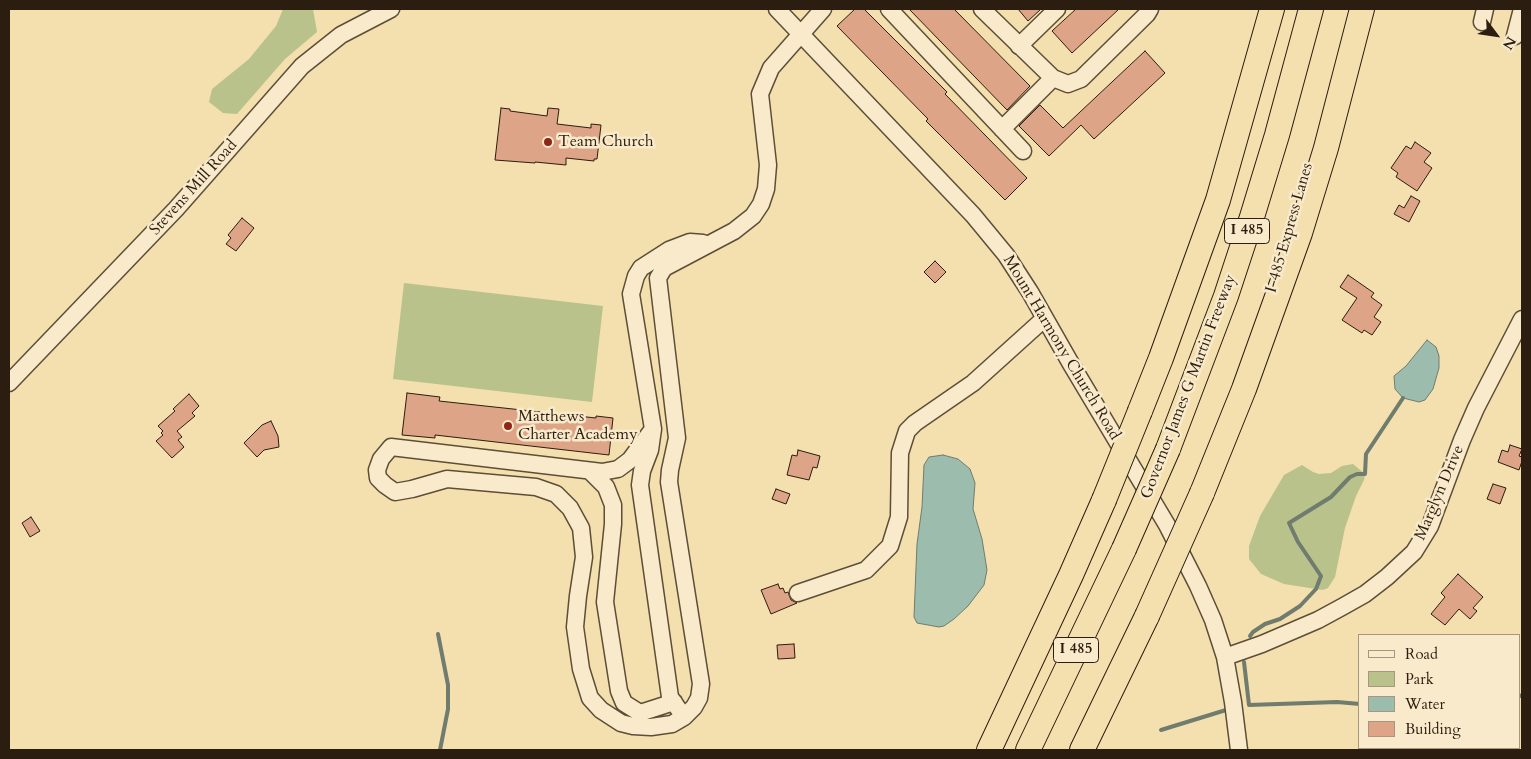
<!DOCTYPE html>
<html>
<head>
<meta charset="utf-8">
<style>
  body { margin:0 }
  #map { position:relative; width:1531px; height:759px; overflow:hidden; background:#f4dfaf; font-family:Cardo,serif }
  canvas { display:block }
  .frame { position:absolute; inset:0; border:10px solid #2b1d0f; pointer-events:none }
  .legend { position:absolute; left:1358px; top:634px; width:162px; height:115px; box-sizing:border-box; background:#f8eacb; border:1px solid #a69880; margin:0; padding:6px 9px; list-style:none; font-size:15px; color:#2b1d0f }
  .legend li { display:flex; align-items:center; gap:10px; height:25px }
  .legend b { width:25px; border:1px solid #a69880 }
  .north { position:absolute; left:1471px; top:10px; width:50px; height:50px; -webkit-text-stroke:4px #f8eacb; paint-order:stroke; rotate:121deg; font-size:14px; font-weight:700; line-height:20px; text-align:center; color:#2b1d0f }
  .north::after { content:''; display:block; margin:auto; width:18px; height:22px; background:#2b1d0f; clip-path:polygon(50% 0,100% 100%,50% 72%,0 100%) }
</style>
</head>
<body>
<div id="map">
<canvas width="1531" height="759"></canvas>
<div class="frame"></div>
<ul class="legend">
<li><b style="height:6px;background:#f8eacb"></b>Road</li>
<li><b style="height:14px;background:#bac28c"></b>Park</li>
<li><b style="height:14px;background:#9cbcad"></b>Water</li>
<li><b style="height:14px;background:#dea487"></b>Building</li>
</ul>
<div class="north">N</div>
</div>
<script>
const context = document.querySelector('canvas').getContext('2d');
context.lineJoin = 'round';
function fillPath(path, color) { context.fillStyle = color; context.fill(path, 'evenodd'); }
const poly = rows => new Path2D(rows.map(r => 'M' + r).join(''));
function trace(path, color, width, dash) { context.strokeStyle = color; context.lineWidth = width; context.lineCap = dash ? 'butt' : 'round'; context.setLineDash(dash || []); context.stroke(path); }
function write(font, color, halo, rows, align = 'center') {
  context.font = font + ' Cardo,serif'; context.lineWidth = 5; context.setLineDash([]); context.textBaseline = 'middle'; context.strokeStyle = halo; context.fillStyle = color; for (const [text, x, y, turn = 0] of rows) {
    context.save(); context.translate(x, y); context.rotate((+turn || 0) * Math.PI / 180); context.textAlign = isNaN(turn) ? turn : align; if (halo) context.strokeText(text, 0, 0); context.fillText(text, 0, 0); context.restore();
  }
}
fillPath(poly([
  [283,9,313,9,317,32,285,59,237,114,223,113,209,102,212,89,249,59,276,26],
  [404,283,603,306,592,402,393,379],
  [1353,464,1365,474,1364,480,1356,496,1345,528,1335,577,1328,588,1323,590,1316,589,1284,584,1261,574,1249,559,1249,546,1260,516,1284,475,1302,465,1313,472,1319,474,1331,473,1342,466]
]), '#bac28c');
const water = poly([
  [1427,340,1436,347,1439,356,1439,368,1433,389,1425,400,1419,402,1403,398,1395,389,1394,376,1406,366,1427,340],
  [943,455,958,459,970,469,975,483,973,509,982,539,987,570,984,585,968,606,954,619,944,626,939,627,917,623,914,617,917,544,922,507,924,465,929,457,943,455]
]);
fillPath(water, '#9cbcad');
trace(water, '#6f7c6e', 1);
trace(poly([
  [438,634,448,685,448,709,440,750],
  [1250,636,1253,632,1265,624,1280,619,1300,606,1316,589,1321,576,1298,542,1289,523,1331,497,1350,477,1357,474,1365,474,1366,454,1403,398],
  [1244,662,1249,705,1337,702,1360,704],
  [1520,696,1522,695],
  [1161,730,1226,710]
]), '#6f7c6e', 4);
const building = poly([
  [855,9,864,9,947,92,945,94,1027,178,1005,200,926,121,928,119,837,26,855,9],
  [909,9,954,9,1030,86,1007,110,909,9],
  [1018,9,1041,9,1028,21,1018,9],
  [1076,9,1119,9,1072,53,1052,31,1076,9],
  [1145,51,1165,73,1094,139,1081,125,1049,156,1019,126,1040,105,1063,128,1145,51],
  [501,108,510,109,510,111,547,116,548,108,559,109,557,124,591,128,591,124,601,125,597,159,594,159,594,161,566,158,566,165,535,162,535,163,495,160,501,108],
  [1415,142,1431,153,1424,162,1432,168,1417,191,1396,177,1398,173,1391,168,1406,146,1411,149,1415,142],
  [1411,196,1420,201,1409,222,1394,214,1399,205,1404,208,1411,196],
  [242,218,254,228,236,251,226,244,231,238,228,235,242,218],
  [935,261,946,272,935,283,924,272,935,261],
  [1348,275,1374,293,1371,297,1382,305,1374,317,1381,322,1372,335,1364,330,1362,333,1342,320,1357,298,1340,287,1348,275],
  [407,393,440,397,439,401,596,418,596,416,613,418,609,455,435,435,435,438,402,435,407,393],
  [189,394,199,406,192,413,195,416,177,431,182,437,178,440,184,447,172,458,156,441,163,435,161,433,163,431,158,426,175,411,173,409,189,394],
  [271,421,278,436,279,447,264,450,257,457,244,443,262,425,271,421],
  [1510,445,1522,449,1519,456,1522,457,1522,461,1519,470,1498,462,1502,450,1508,452,1510,445],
  [798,450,820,456,817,468,813,467,809,480,787,475,792,455,797,456,798,450],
  [1493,484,1506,488,1500,504,1487,499,1493,484],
  [776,489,790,494,786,504,772,499,776,489],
  [31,517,40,531,30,537,22,523,31,517],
  [1458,574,1483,597,1473,608,1477,611,1470,619,1459,609,1445,625,1431,614,1445,597,1441,593,1458,574],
  [778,584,780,589,783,588,785,593,788,592,791,600,797,603,771,614,761,590,778,584],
  [794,644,795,658,778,659,777,645,794,644]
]);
fillPath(building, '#dea487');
trace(building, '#2b1d0f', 1);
const minor = poly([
  [777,9,973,215,1006,255,1030,292,1071,364,1167,525,1198,586,1213,620,1225,657,1233,702,1239,750],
  [889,9,1023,151],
  [982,9,1053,78,1068,84,1081,79,1147,14,1150,9],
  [1482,22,1485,9],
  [1515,36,1522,9],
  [1019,46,1057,9],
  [1002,129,1053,78],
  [9,383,176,209,302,66,341,35,391,9],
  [653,429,630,460,618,469,602,472,391,447,381,459,377,470,378,478,385,485,395,492,412,489,447,479,536,487,556,494,570,508,581,528,584,557,578,596,575,627,581,669,590,698,601,710,621,723,633,726,651,727,672,724,684,717,694,707,699,698,701,684,669,482,670,470,677,438,658,278,664,268,734,231,753,216,761,204,766,189,768,165,760,94,771,68,823,9],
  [590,471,606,487,613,505,613,524,605,602,619,691,624,703,640,713,674,702],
  [798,593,866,570,890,546,899,517,900,453,907,431,915,423,973,383,1045,318],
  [1225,657,1262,644,1318,620,1342,607,1365,594,1387,577,1414,552,1430,526,1462,440,1476,408,1522,319],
  [684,717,670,697,640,485,642,471,650,450,653,429,631,294,636,276,641,268,669,250,690,242,703,243]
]);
const highway = poly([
  [1140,411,1161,358,1218,200,1272,9],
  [1168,449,1226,296,1252,217,1277,135,1311,9],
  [1202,493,1244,389,1300,233,1326,148,1362,9],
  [989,750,1071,575,1104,500],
  [1028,750,1124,549],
  [1082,750,1147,616]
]);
trace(minor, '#5d4e37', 19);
trace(highway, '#2b1d0f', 26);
trace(minor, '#f8eacb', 16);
trace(highway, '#f4dfaf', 24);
const highwayBridge = poly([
  [1104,500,1140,411],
  [1124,549,1168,449],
  [1147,616,1202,493]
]);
trace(highwayBridge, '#2b1d0f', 26, []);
trace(highwayBridge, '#f4dfaf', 24);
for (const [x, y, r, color] of [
  [548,142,5,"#8f2418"],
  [508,426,5,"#8f2418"]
]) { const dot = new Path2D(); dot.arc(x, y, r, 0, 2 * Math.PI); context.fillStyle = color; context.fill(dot); trace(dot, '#f8eacb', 2); }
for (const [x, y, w] of [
  [1247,231,45],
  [1076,650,45]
]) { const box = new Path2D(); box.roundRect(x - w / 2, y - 12.5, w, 25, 4); context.fillStyle = '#f8eacb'; context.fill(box); trace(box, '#2b1d0f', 1); }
write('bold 15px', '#2b1d0f', null, [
  ["I 485",1247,231],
  ["I 485",1076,650]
]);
write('16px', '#2b1d0f', '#f8eacb', [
  ["Team Church",558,142],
  ["Matthews",518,417],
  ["Charter Academy",518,435]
], 'left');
write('16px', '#2b1d0f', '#f8eacb', [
  ["Stevens Mill Road",194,188,-48],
  ["I-485 Express Lanes",1290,228,-74],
  ["Mount Harmony Church Road",1061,348,59],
  ["Governor James G Martin Freeway",1189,387,-69],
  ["Marglyn Drive",1440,493,-67]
]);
</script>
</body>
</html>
